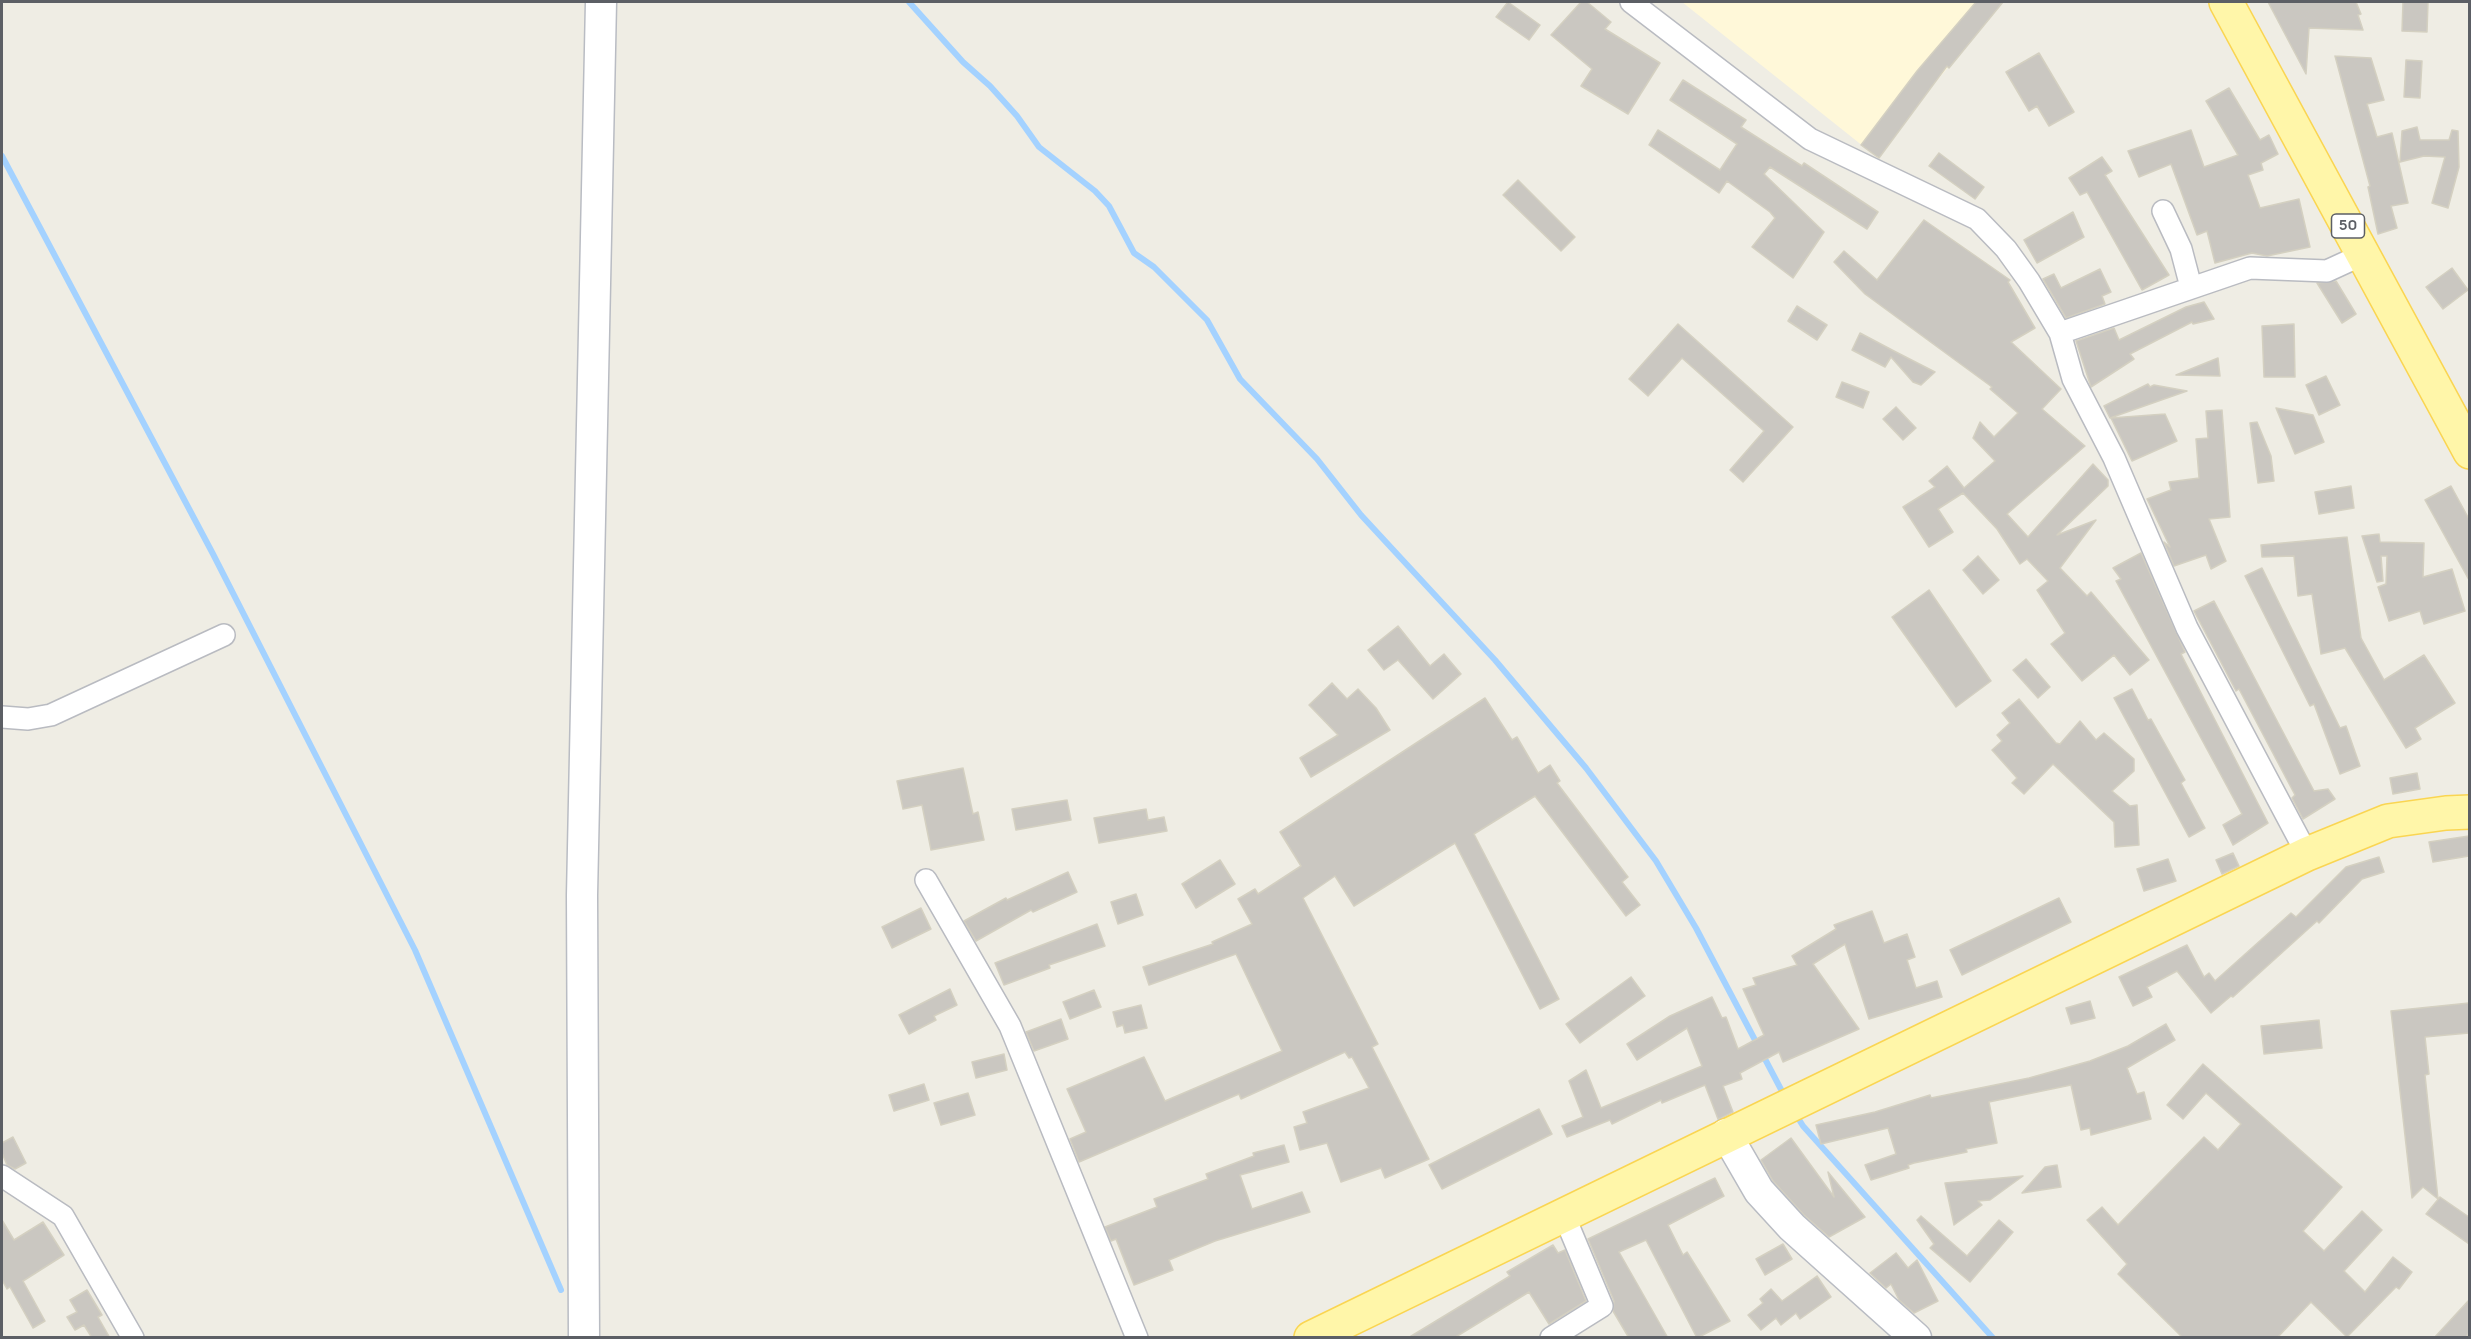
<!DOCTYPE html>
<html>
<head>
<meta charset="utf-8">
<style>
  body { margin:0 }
  #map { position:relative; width:2471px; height:1339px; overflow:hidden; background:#efede4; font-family:Manrope,sans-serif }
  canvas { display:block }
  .frame { position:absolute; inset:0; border:3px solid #5c5f65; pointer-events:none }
</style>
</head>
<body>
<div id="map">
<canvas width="2471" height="1339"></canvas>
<div class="frame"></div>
</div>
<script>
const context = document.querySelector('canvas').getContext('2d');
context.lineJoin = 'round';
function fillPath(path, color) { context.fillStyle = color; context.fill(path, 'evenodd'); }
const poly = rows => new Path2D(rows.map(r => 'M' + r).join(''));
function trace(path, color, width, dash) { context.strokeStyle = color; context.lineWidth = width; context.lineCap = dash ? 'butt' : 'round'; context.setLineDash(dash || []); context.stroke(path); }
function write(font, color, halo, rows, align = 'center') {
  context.font = font + ' Manrope,sans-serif'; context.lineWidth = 4.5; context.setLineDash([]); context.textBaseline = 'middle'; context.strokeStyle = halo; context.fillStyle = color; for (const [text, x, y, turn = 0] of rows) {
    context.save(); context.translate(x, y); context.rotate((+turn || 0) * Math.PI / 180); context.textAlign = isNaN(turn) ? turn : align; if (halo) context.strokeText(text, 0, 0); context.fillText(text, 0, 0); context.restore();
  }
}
fillPath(poly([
  [1682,2,2003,2,1934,84,1878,158]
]), '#fff8d9');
trace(poly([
  [909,2,963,62,990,86,1017,116,1039,147,1095,191,1109,206,1134,253,1154,267,1207,320,1240,379,1317,459,1361,515,1495,660,1586,768,1656,861,1696,928,1785,1097],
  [2,156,213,554,415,950,561,1290],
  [1795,1113,1803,1126,1993,1338]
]), '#a4d2ff', 6);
const building = poly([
  [1508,2,1540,25,1529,40,1496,17,1508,2],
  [1581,2,1587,2,1611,22,1605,29,1660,63,1628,114,1581,86,1592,69,1551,35,1581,2],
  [1976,2,2003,2,1949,68,1947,66,1879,158,1876,156,1861,145,1917,71,1976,2],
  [2268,2,2356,2,2361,14,2358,15,2363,30,2309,28,2306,74,2268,2],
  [2403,2,2428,2,2427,32,2402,31,2403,2],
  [2039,53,2074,112,2049,126,2037,106,2029,111,2006,72,2039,53],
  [2335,56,2371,58,2384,100,2367,104,2377,137,2392,133,2408,203,2391,206,2397,228,2378,234,2368,187,2370,186,2335,56],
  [2406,60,2422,61,2420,98,2404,97,2406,60],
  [1683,80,1746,120,1741,127,1802,166,1804,163,1878,212,1867,229,1770,167,1764,174,1824,232,1793,278,1752,247,1775,218,1770,212,1727,181,1719,193,1649,145,1658,130,1720,170,1737,144,1670,100,1683,80],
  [2229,88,2260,140,2269,135,2278,154,2261,163,2263,170,2248,175,2260,208,2299,199,2310,247,2267,256,2252,253,2215,263,2207,231,2197,235,2171,164,2139,177,2128,151,2191,130,2204,167,2238,155,2206,101,2229,88],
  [2417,127,2420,140,2449,140,2452,130,2458,131,2459,167,2448,208,2432,203,2445,157,2424,156,2400,162,2402,131,2417,127],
  [1939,153,1984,187,1975,199,1929,166,1939,153],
  [2102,157,2112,171,2105,175,2169,275,2142,290,2087,192,2080,195,2069,178,2102,157],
  [1518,180,1575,237,1561,251,1503,195,1518,180],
  [2073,212,2084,237,2037,263,2024,240,2073,212],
  [1924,220,2010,280,2008,282,2035,328,2011,342,2061,389,2042,409,2085,446,2007,514,2028,537,2093,464,2108,480,2108,486,2057,535,2096,520,2060,568,2087,596,2091,592,2149,660,2130,675,2114,655,2082,681,2051,644,2065,633,2037,590,2048,581,2027,559,2020,564,1997,529,1963,493,1938,509,1953,532,1929,547,1903,507,1935,487,1929,481,1947,466,1964,488,1995,461,1973,438,1980,422,1994,437,2018,413,1990,389,1992,387,1865,294,1834,262,1844,251,1877,280,1924,220],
  [2452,268,2468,290,2443,309,2426,287,2452,268],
  [2100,269,2111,292,2102,296,2105,304,2066,318,2043,279,2054,274,2061,288,2100,269],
  [2336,281,2356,314,2342,323,2317,283,2336,281],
  [2204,302,2214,319,2193,324,2192,322,2130,354,2134,359,2091,387,2076,341,2114,328,2119,340,2186,307,2204,302],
  [1797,306,1827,325,1817,340,1788,321,1797,306],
  [1678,324,1793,427,1743,482,1730,470,1764,431,1682,358,1648,396,1629,379,1678,324],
  [2294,324,2295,377,2264,377,2262,326,2294,324],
  [1860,333,1894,351,1935,372,1921,385,1913,382,1891,357,1885,367,1852,350,1860,333],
  [2218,358,2220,376,2176,375,2218,358],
  [2326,376,2340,405,2319,415,2306,385,2326,376],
  [1842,382,1869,392,1863,408,1836,397,1842,382],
  [2148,384,2150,387,2154,385,2187,391,2110,418,2104,406,2148,384],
  [1896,407,1916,428,1903,440,1883,419,1896,407],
  [2276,408,2313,415,2324,442,2295,454,2276,408],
  [2222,410,2230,517,2209,519,2226,561,2211,569,2206,555,2174,566,2164,542,2170,547,2147,499,2171,490,2169,482,2199,478,2196,439,2208,438,2206,411,2222,410],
  [2165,414,2177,441,2132,461,2111,418,2165,414],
  [2257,422,2271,456,2274,481,2258,483,2250,423,2257,422],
  [2351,486,2354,508,2319,514,2315,492,2351,486],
  [2451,486,2469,519,2469,580,2425,500,2451,486],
  [2379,534,2380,542,2424,543,2423,577,2452,569,2465,611,2424,624,2420,611,2389,621,2378,587,2386,584,2387,556,2381,556,2383,581,2377,582,2362,536,2379,534],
  [2347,537,2361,638,2384,680,2424,655,2455,703,2415,728,2421,739,2406,748,2345,648,2321,654,2312,594,2298,596,2294,556,2262,557,2261,545,2347,537],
  [2141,553,2185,652,2181,654,2268,823,2233,845,2223,825,2242,814,2116,581,2121,579,2113,568,2141,553],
  [1978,556,1999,580,1983,594,1963,570,1978,556],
  [2262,568,2340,728,2346,726,2360,766,2340,774,2314,704,2310,706,2245,576,2262,568],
  [1929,590,1991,681,1956,707,1892,617,1929,590],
  [2214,601,2314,791,2328,789,2335,799,2303,819,2292,798,2295,795,2239,689,2236,691,2194,611,2214,601],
  [1398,626,1430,666,1444,654,1461,674,1433,699,1398,660,1384,670,1368,650,1398,626],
  [2026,659,2050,687,2038,698,2013,670,2026,659],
  [1332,683,1347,699,1358,689,1376,708,1390,730,1311,777,1300,758,1338,735,1309,705,1332,683],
  [2132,689,2148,720,2151,719,2185,780,2181,783,2205,828,2189,837,2114,698,2132,689],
  [1485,698,1512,740,1517,737,1538,773,1550,765,1560,781,1557,783,1628,877,1622,882,1640,905,1626,916,1535,796,1474,834,1559,999,1540,1009,1455,843,1354,906,1335,876,1303,898,1378,1044,1372,1047,1429,1159,1385,1178,1381,1168,1341,1182,1327,1143,1300,1150,1294,1127,1307,1123,1303,1112,1369,1088,1352,1057,1349,1058,1345,1052,1241,1099,1239,1094,1079,1162,1070,1139,1086,1132,1067,1089,1144,1057,1165,1101,1282,1051,1236,954,1149,985,1143,967,1213,944,1212,942,1252,924,1238,899,1255,889,1258,894,1301,866,1280,832,1485,698],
  [2019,699,2056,743,2060,744,2080,721,2096,740,2104,733,2134,759,2134,771,2112,791,2130,806,2137,805,2139,845,2115,847,2114,822,2053,764,2024,794,2012,783,2017,778,1992,750,2002,741,1997,735,2010,723,2002,713,2019,699],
  [963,768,973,814,978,812,984,840,931,850,922,805,903,809,897,781,963,768],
  [2417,773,2420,789,2393,794,2390,778,2417,773],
  [1067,800,1071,820,1016,830,1012,809,1067,800],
  [1146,809,1148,820,1164,817,1167,831,1099,843,1094,818,1146,809],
  [2469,836,2469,856,2433,862,2429,842,2469,836],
  [2233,853,2239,866,2222,874,2216,860,2233,853],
  [2379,857,2384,872,2362,879,2319,923,2317,921,2233,997,2231,996,2211,1013,2177,971,2147,987,2152,997,2133,1006,2119,977,2187,945,2204,977,2209,973,2215,981,2291,913,2296,917,2346,867,2379,857],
  [2168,859,2176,881,2144,891,2137,869,2168,859],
  [1220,860,1235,884,1196,908,1182,884,1220,860],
  [1068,872,1077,892,1033,912,1031,910,976,941,964,921,1006,898,1007,900,1068,872],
  [1136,894,1143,915,1118,924,1111,902,1136,894],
  [2059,898,2071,922,1962,975,1950,950,2059,898],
  [921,908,931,929,892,948,882,927,921,908],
  [1872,911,1884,943,1907,934,1915,957,1907,960,1916,988,1937,981,1942,997,1869,1019,1845,944,1813,964,1859,1029,1783,1062,1779,1052,1740,1073,1742,1079,1723,1086,1733,1112,1721,1118,1718,1119,1705,1085,1662,1103,1661,1100,1612,1124,1610,1120,1567,1137,1562,1126,1583,1117,1569,1081,1586,1070,1601,1108,1702,1066,1687,1028,1637,1060,1627,1044,1670,1016,1712,997,1722,1018,1726,1017,1738,1049,1764,1035,1743,989,1756,985,1753,978,1797,965,1792,956,1836,929,1834,925,1872,911],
  [1097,924,1105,946,1049,965,1050,968,1004,985,995,963,1097,924],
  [1631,977,1645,996,1580,1043,1566,1024,1631,977],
  [950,989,957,1005,934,1016,936,1020,909,1034,899,1015,950,989],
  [1094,990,1101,1007,1070,1019,1063,1002,1094,990],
  [2090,1001,2095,1018,2071,1024,2066,1008,2090,1001],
  [2469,1003,2469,1033,2425,1037,2429,1074,2425,1075,2438,1199,2423,1187,2412,1198,2391,1011,2469,1003],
  [1141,1005,1147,1028,1125,1033,1123,1025,1117,1027,1113,1012,1141,1005],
  [1061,1019,1068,1039,1034,1051,1026,1032,1061,1019],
  [2319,1020,2322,1048,2264,1054,2261,1026,2319,1020],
  [2166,1024,2175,1040,2127,1068,2137,1094,2144,1092,2151,1119,2091,1135,2090,1128,2081,1130,2071,1085,1989,1102,1997,1143,1966,1149,1967,1152,1914,1163,1908,1165,1909,1168,1871,1180,1865,1165,1896,1154,1888,1128,1821,1144,1816,1125,1875,1112,1930,1095,1931,1098,2029,1078,2090,1061,2128,1046,2166,1024],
  [1004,1054,1007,1070,976,1078,972,1062,1004,1054],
  [2203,1064,2342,1187,2303,1231,2324,1251,2362,1211,2382,1230,2344,1271,2365,1292,2393,1257,2412,1272,2399,1289,2396,1287,2347,1337,2311,1302,2277,1338,2183,1338,2118,1274,2127,1264,2087,1220,2102,1207,2118,1225,2204,1137,2218,1150,2241,1124,2206,1093,2183,1119,2167,1105,2203,1064],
  [924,1084,929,1100,894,1111,889,1095,924,1084],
  [968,1093,975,1115,941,1125,934,1103,968,1093],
  [1539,1109,1552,1134,1442,1189,1429,1165,1539,1109],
  [13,1137,26,1163,15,1169,7,1165,2,1153,2,1143,13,1137],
  [1791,1138,1834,1197,1828,1172,1865,1217,1829,1237,1804,1215,1773,1181,1761,1160,1791,1138],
  [1284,1145,1289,1162,1240,1175,1252,1209,1302,1192,1310,1212,1215,1241,1169,1260,1173,1270,1134,1285,1116,1239,1111,1241,1105,1227,1157,1207,1154,1199,1208,1179,1206,1174,1254,1156,1253,1153,1284,1145],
  [2057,1165,2061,1187,2022,1193,2045,1167,2057,1165],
  [2023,1176,1990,1200,1978,1201,1982,1205,1954,1225,1945,1183,2023,1176],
  [1715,1178,1724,1196,1668,1225,1683,1255,1687,1252,1730,1321,1697,1338,1646,1240,1619,1252,1668,1338,1629,1338,1613,1311,1614,1301,1588,1239,1715,1178],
  [2440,1197,2469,1217,2469,1244,2426,1214,2440,1197],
  [1921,1216,1967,1256,1999,1220,2013,1232,1970,1282,1930,1248,1934,1244,1917,1220,1921,1216],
  [2,1220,14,1240,43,1222,64,1255,23,1281,45,1321,33,1328,10,1287,7,1289,2,1280,2,1220],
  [1783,1244,1792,1259,1765,1275,1756,1259,1783,1244],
  [1553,1245,1558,1253,1565,1250,1586,1301,1549,1324,1529,1292,1454,1338,1408,1338,1510,1276,1507,1272,1553,1245],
  [1896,1253,1908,1268,1917,1260,1938,1301,1914,1313,1899,1300,1891,1284,1886,1288,1870,1273,1896,1253],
  [1817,1276,1831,1297,1800,1319,1796,1313,1781,1325,1776,1318,1761,1330,1748,1315,1763,1303,1760,1299,1771,1289,1782,1301,1817,1276],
  [87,1290,102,1315,98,1317,110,1338,92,1338,84,1325,75,1330,67,1317,77,1312,70,1300,87,1290],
  [2469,1300,2469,1333,2465,1338,2434,1338,2469,1300]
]);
fillPath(building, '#cac7c1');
trace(building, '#d4d0c1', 1.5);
const street = poly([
  [1631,2,1810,139,1977,219,2006,249,2029,281,2060,333,2073,379,2114,458,2187,628,2307,854],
  [2163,211,2181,249,2191,287],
  [2060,333,2250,268,2327,271,2364,254],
  [2,717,28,719,51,715,224,635],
  [926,880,1010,1026,1137,1338],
  [2,1176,63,1216,133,1338],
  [1551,1338,1602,1306,1563,1213]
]);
const secondary = poly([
  [1726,1134,1759,1191,1792,1227,1916,1338],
  [584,1338,582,895,601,2]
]);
const primary = poly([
  [2226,2,2470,452],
  [1311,1338,2307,854,2388,821,2446,813,2470,812]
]);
trace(street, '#b9bbc1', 24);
trace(secondary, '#b9bcc3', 33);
trace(primary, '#fad552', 36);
trace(street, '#fff', 21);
trace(secondary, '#fff', 30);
trace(primary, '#fff6a9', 33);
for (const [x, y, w] of [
  [2348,226,33]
]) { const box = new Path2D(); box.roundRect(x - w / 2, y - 12, w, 24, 4.5); context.fillStyle = '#fff'; context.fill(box); trace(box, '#5c5f65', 1.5); }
write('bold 15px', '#5c5f65', null, [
  ["50",2348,226]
]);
</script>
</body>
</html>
